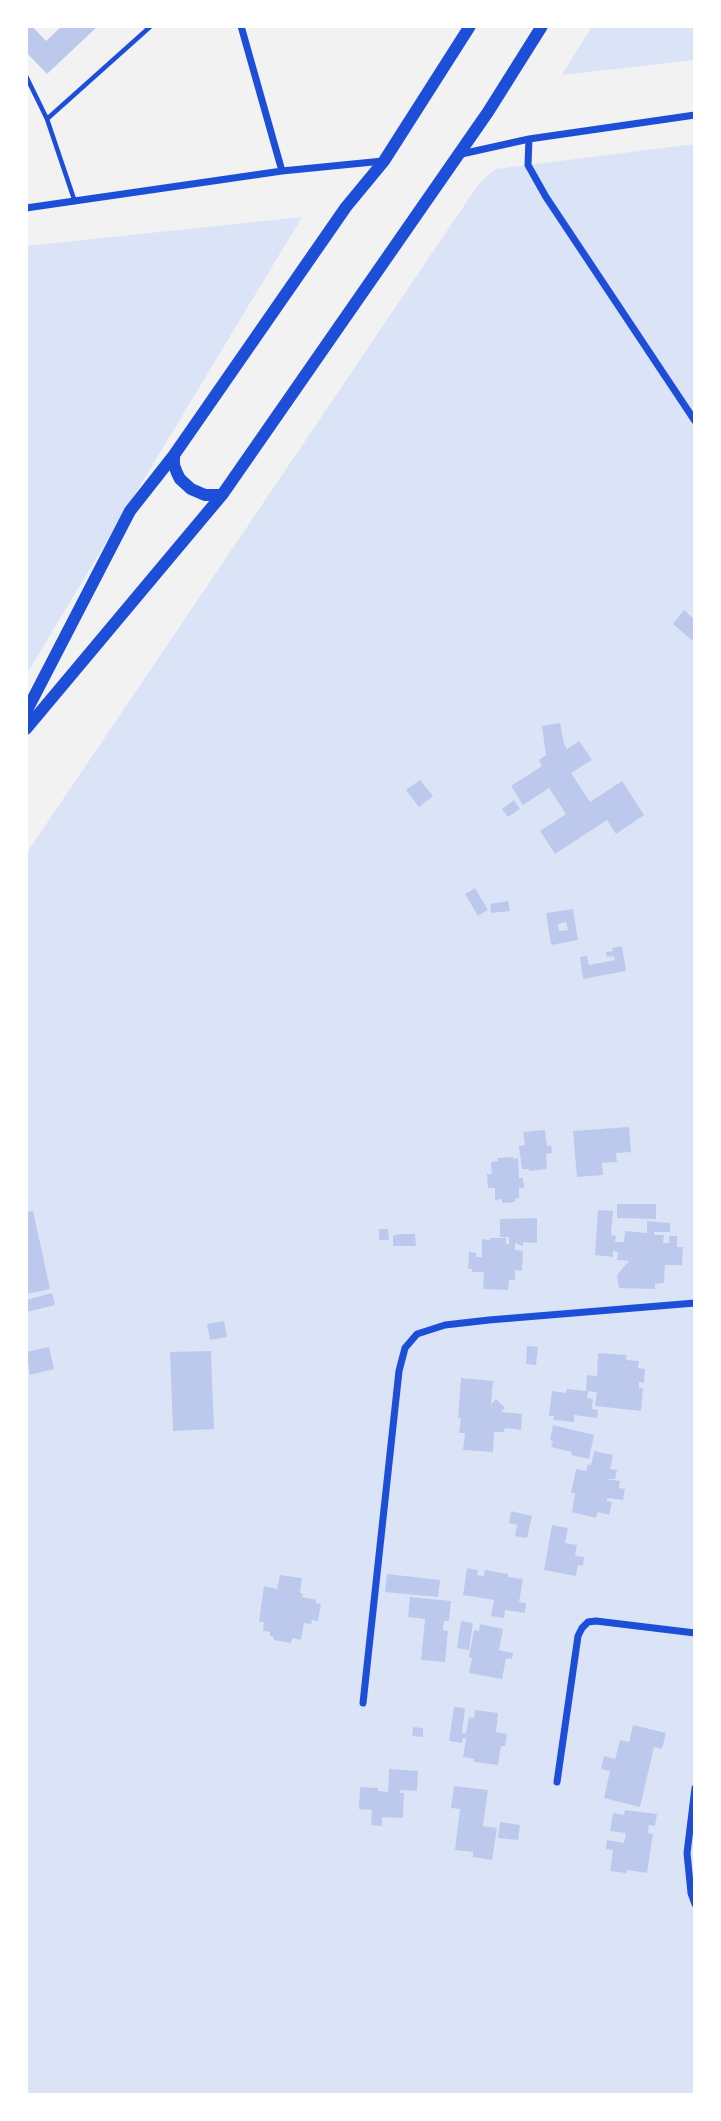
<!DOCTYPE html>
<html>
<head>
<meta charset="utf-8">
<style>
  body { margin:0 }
  #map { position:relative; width:721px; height:2121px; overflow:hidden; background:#f2f2f2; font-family:Spectral,serif }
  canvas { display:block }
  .frame { position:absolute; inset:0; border:28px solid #fff; pointer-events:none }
</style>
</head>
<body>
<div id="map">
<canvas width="721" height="2121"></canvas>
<div class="frame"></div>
</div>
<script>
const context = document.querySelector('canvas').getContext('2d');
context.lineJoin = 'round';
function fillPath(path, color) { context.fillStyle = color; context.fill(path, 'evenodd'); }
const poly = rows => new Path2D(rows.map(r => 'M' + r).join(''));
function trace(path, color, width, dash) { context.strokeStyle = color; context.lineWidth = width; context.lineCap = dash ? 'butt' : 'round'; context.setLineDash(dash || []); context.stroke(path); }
fillPath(poly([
  [592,26,695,26,695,60,562,75],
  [695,144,695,2095,26,2095,26,854,480,182,496,169],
  [302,217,26,675,26,246]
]), '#dbe4f7');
fillPath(poly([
  [26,26,32,26,46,41,62,26,98,26,47,74,26,52],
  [684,610,695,620,695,643,673,624],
  [560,723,564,744,567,749,579,741,592,760,571,773,590,802,622,781,644,815,616,834,607,820,555,854,540,831,566,814,549,788,523,805,511,786,542,766,539,760,546,755,542,726],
  [420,780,433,796,419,807,406,790],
  [514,800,520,809,508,817,502,809],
  [475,888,488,910,478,916,465,894],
  [508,901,510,911,491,913,490,904],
  [573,909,578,940,551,945,546,913],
  [566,922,568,930,559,931,558,924],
  [622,946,626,971,583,979,580,957,587,956,589,965,615,960,614,956,607,957,606,952,613,951,612,948],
  [629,1127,631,1152,616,1153,617,1162,602,1163,603,1175,577,1177,573,1131],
  [545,1130,547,1146,551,1145,552,1153,546,1154,547,1169,529,1171,529,1169,522,1169,519,1146,525,1145,523,1132],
  [513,1157,513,1159,518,1158,519,1178,523,1178,524,1188,519,1188,519,1198,515,1199,515,1202,502,1203,502,1199,495,1200,495,1188,488,1188,487,1174,492,1174,491,1162,498,1161,497,1158],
  [617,1204,656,1204,656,1219,617,1218],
  [598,1210,613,1211,611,1235,616,1236,615,1242,624,1242,625,1231,647,1233,647,1221,670,1223,670,1232,654,1232,654,1235,664,1235,663,1243,669,1243,669,1236,677,1236,677,1247,683,1247,682,1265,665,1265,664,1283,655,1284,655,1289,619,1288,617,1275,629,1261,617,1260,618,1252,613,1251,613,1257,595,1255],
  [33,1211,50,1289,26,1294,26,1212],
  [537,1218,537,1243,523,1242,523,1246,515,1243,515,1250,523,1251,522,1271,515,1270,515,1280,509,1280,508,1290,483,1289,484,1272,472,1272,472,1269,468,1269,469,1252,476,1253,476,1257,482,1257,482,1239,490,1240,490,1238,506,1238,506,1244,509,1244,509,1237,500,1237,500,1219],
  [379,1229,388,1229,389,1240,379,1240],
  [399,1234,415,1234,416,1246,393,1246,393,1236],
  [52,1293,55,1305,26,1312,26,1300],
  [224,1321,227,1337,210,1340,207,1324],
  [527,1346,538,1347,536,1365,526,1364],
  [49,1347,54,1369,30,1375,26,1352],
  [211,1351,214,1429,173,1431,170,1352],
  [598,1353,627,1355,626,1360,639,1361,638,1368,645,1369,644,1383,639,1382,639,1388,643,1388,641,1411,595,1406,597,1392,586,1391,588,1391,587,1398,593,1399,592,1409,598,1410,597,1418,574,1415,574,1422,554,1420,554,1416,549,1416,552,1391,566,1393,567,1389,586,1391,587,1375,597,1376],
  [461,1378,493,1381,491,1404,496,1399,505,1408,501,1412,522,1414,521,1430,505,1428,504,1432,494,1432,493,1452,463,1450,465,1433,459,1433,461,1418,458,1418],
  [553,1425,594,1435,589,1459,571,1455,572,1452,551,1447,553,1441,550,1440],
  [594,1451,613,1455,610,1469,617,1470,615,1479,605,1479,620,1481,619,1488,625,1489,623,1500,607,1498,607,1501,612,1502,609,1515,598,1512,596,1518,572,1512,575,1493,571,1493,576,1469,586,1471,588,1464,591,1465],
  [511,1511,532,1516,527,1538,515,1536,517,1525,509,1523],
  [552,1525,568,1528,565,1543,577,1545,575,1556,584,1557,583,1566,578,1565,576,1576,544,1570],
  [467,1568,478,1570,477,1575,484,1576,485,1570,508,1574,508,1577,523,1579,519,1602,526,1603,525,1613,505,1610,504,1618,491,1616,494,1600,463,1595],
  [387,1574,440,1580,438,1597,385,1592],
  [280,1575,302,1578,300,1593,303,1594,302,1597,316,1600,316,1603,321,1604,318,1621,312,1620,311,1624,304,1623,301,1640,292,1638,291,1643,274,1640,274,1637,270,1636,270,1632,263,1631,264,1622,259,1622,264,1586,277,1589],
  [410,1597,451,1601,449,1621,444,1621,443,1630,448,1631,445,1662,421,1660,425,1619,408,1617],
  [461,1621,473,1623,469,1650,457,1648],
  [480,1624,503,1629,499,1650,513,1653,512,1659,506,1658,502,1679,469,1673,472,1658,469,1657,474,1630,479,1631],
  [454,1707,465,1708,462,1733,466,1733,469,1717,474,1718,475,1710,498,1713,496,1732,507,1734,505,1746,501,1746,498,1765,474,1762,474,1759,463,1757,466,1738,463,1738,462,1743,449,1741],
  [633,1725,666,1733,662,1749,654,1747,640,1807,604,1798,610,1771,601,1769,604,1756,615,1759,620,1740,629,1742],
  [413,1727,423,1728,423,1737,412,1736],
  [389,1769,418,1771,417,1791,400,1790,400,1793,404,1793,403,1818,382,1817,382,1826,371,1825,372,1810,359,1809,360,1787,378,1788,378,1791,388,1792],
  [454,1786,488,1790,483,1826,497,1828,492,1860,473,1857,473,1852,455,1850,460,1809,451,1808],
  [625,1810,657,1814,655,1826,649,1825,648,1833,653,1834,647,1873,627,1870,626,1873,610,1871,613,1850,606,1849,607,1840,624,1843,626,1833,610,1831,613,1813,624,1815],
  [500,1822,520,1825,518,1840,498,1838]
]), '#bdc9ec');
trace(poly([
  [26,76,47,119],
  [75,202,47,119,151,26]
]), '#1d4ed8', 4.5);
trace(poly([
  [241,26,282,171],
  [529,139,528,165,546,197,695,421],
  [457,155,529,139,695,115],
  [26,208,282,171,383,161],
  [363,1703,399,1371,405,1348,417,1334,445,1325,489,1320,695,1303],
  [557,1782,578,1636,582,1628,588,1622,596,1621,695,1633],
  [695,1788,687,1853,691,1893,695,1904]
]), '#1d4ed8', 7);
trace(poly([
  [174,455,174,465,177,473,180,479,191,489,205,495,222,495],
  [26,712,130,511,174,455,346,207,384,161,470,26],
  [26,729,222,495,488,112,542,26]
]), '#1d4ed8', 12);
</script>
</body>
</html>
